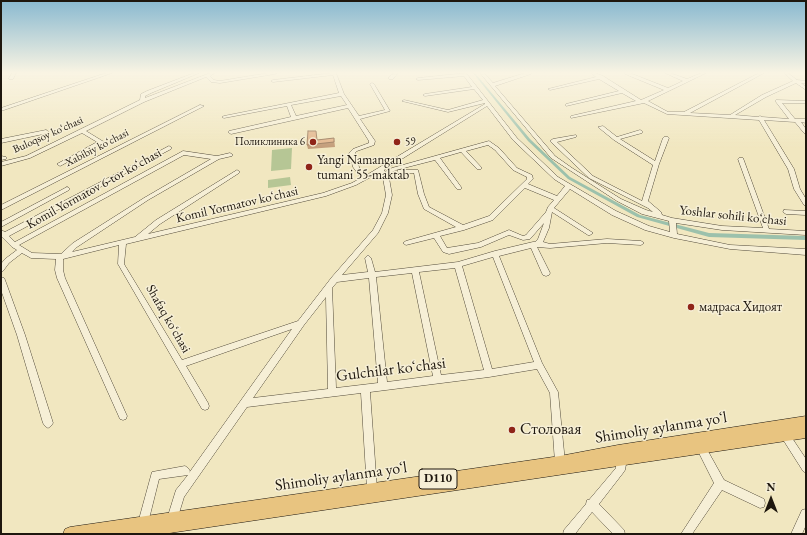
<!DOCTYPE html>
<html>
<head>
<meta charset="utf-8">
<style>
  body { margin:0 }
  #map { position:relative; width:807px; height:535px; overflow:hidden; background:#f1e7c0; font-family:"EB Garamond",serif }
  canvas { display:block }
  .frame { position:absolute; inset:0; border:2px solid #1e170e; pointer-events:none }
  .north { position:absolute; left:751px; top:479px; width:40px; height:40px; -webkit-text-stroke:3px #f6efd6; paint-order:stroke; rotate:0deg; font-size:11px; font-weight:700; line-height:16px; text-align:center; color:#1e170e }
  .north::after { content:''; display:block; margin:auto; width:14px; height:18px; background:#1e170e; clip-path:polygon(50% 0,100% 100%,50% 72%,0 100%) }
</style>
</head>
<body>
<div id="map">
<canvas width="807" height="535"></canvas>
<div class="frame"></div>
<div class="north">N</div>
</div>
<script>
const context = document.querySelector('canvas').getContext('2d');
context.lineJoin = 'round';
function fillPath(path, color) { context.fillStyle = color; context.fill(path, 'evenodd'); }
const poly = rows => new Path2D(rows.map(r => 'M' + r).join(''));
function trace(path, color, width, dash) { context.strokeStyle = color; context.lineWidth = width; context.lineCap = dash ? 'butt' : 'round'; context.setLineDash(dash || []); context.stroke(path); }
function write(font, color, halo, rows, align = 'center') {
  context.font = font + ' "EB Garamond",serif'; context.lineWidth = 3; context.setLineDash([]); context.textBaseline = 'middle'; context.strokeStyle = halo; context.fillStyle = color; for (const [text, x, y, turn = 0] of rows) {
    context.save(); context.translate(x, y); context.rotate((+turn || 0) * Math.PI / 180); context.textAlign = isNaN(turn) ? turn : align; if (halo) context.strokeText(text, 0, 0); context.fillText(text, 0, 0); context.restore();
  }
}
fillPath(poly([
  [292,148,291,169,271,171,272,150],
  [290,177,291,185,268,188,268,180]
]), '#b6c695');
fillPath(poly([
  [473,73,475,73,530,139,570,177,640,215,709,233,806,236,806,240,709,237,637,217,568,179,528,141,473,73]
]), '#9cc1ac');
const minor = poly([
  [12,73,16,73,13,79,9,79,9,78,12,73],
  [106,73,112,73,1,111,1,108,106,73],
  [194,73,199,73,151,93,145,96,145,98,210,73,215,73,210,76,214,80,220,81,268,73,277,73,275,74,220,83,211,82,206,77,144,102,86,131,104,142,62,165,60,166,57,164,97,142,82,133,30,158,1,166,1,162,26,156,140,100,141,94,147,91,194,73],
  [332,73,336,73,344,94,359,116,385,110,370,84,372,83,374,84,390,111,360,119,375,141,374,145,357,151,355,153,359,167,365,176,485,104,485,103,448,112,402,101,404,100,448,110,483,100,474,89,425,96,423,95,425,94,472,87,464,76,418,80,416,79,418,78,466,73,517,138,558,177,616,211,649,226,670,232,669,221,642,214,617,201,551,158,480,73,484,73,493,83,525,73,531,73,531,74,495,86,555,156,572,168,621,199,646,210,653,212,648,208,589,178,550,141,553,139,576,135,576,137,557,142,593,176,642,201,653,165,614,140,598,127,603,126,617,137,640,130,642,131,642,133,620,139,655,161,663,138,664,137,668,137,669,138,659,164,648,201,661,212,662,215,672,218,722,226,763,228,738,159,739,158,743,158,769,229,806,231,806,235,722,230,676,223,677,234,730,245,806,249,806,255,730,249,674,238,645,230,612,215,570,189,554,208,593,233,590,235,588,235,552,212,549,228,543,242,550,244,607,239,641,241,644,243,641,245,607,243,550,248,537,247,550,273,549,275,546,276,543,275,542,273,531,248,499,256,542,363,558,392,565,462,563,465,560,467,557,465,555,462,550,393,537,369,489,377,370,392,377,489,376,493,372,494,368,493,367,489,361,393,247,407,184,497,176,523,172,524,168,523,167,519,176,490,188,475,159,479,147,527,143,528,139,527,138,523,152,472,185,466,188,468,190,471,189,473,292,329,186,366,208,403,209,406,208,409,205,410,202,409,118,264,119,245,63,259,63,270,65,278,127,416,126,419,123,420,120,419,57,278,55,270,56,259,31,258,22,253,9,263,3,271,1,272,1,264,5,259,17,250,12,247,1,236,1,230,5,232,169,146,172,148,171,149,9,236,15,242,183,151,217,156,230,153,233,155,232,156,219,159,148,200,77,247,72,252,135,237,156,220,237,170,240,172,239,173,160,224,148,234,323,193,352,183,361,178,353,167,349,153,353,149,369,143,369,141,348,108,231,134,228,132,229,131,291,117,287,106,224,118,222,117,224,116,339,93,333,75,273,82,271,81,273,80,332,73],
  [341,96,347,105,296,116,291,105,341,96],
  [487,106,513,140,554,179,565,186,557,196,528,184,533,179,532,175,517,168,499,148,489,141,392,168,385,172,384,170,487,106],
  [488,145,495,150,513,170,527,177,527,179,489,216,463,225,429,207,424,194,418,170,398,170,398,172,400,173,414,173,418,194,424,209,456,227,406,241,403,243,406,245,434,238,443,252,449,254,481,247,509,235,523,240,530,239,544,223,538,239,535,242,533,242,495,251,458,262,375,272,371,258,368,255,365,258,368,272,342,275,378,233,388,213,392,195,389,178,386,173,390,173,396,170,435,160,457,189,461,189,461,187,440,158,461,152,477,169,481,169,481,167,466,151,488,145],
  [184,155,211,159,144,198,73,243,61,254,32,253,19,245,184,155],
  [380,172,383,178,386,195,382,213,373,230,332,277,298,321,182,360,124,264,126,244,326,196,356,185,380,172],
  [525,188,554,200,548,207,546,212,526,235,523,236,509,230,478,243,447,248,440,236,464,230,493,220,525,188],
  [493,257,534,362,492,369,462,266,493,257],
  [455,268,484,370,441,375,419,272,455,268],
  [412,273,433,376,387,382,376,277,412,273],
  [369,278,378,383,336,388,332,288,337,282,369,278],
  [326,297,328,389,253,398,304,325,326,297],
  [394,73,398,73,393,79,389,79,389,77,394,73],
  [591,73,596,73,603,76,641,100,664,90,625,74,625,73,630,73,668,88,683,81,665,73,670,73,687,79,701,73,706,73,648,101,668,112,684,112,759,73,764,73,690,113,730,115,762,95,793,81,784,73,788,73,797,80,806,81,806,83,801,83,806,87,806,90,796,83,766,97,735,115,758,117,760,116,762,117,789,119,776,102,776,100,806,101,806,103,782,103,795,119,806,119,806,123,801,122,806,129,806,134,804,133,795,122,764,120,794,169,800,189,806,199,806,206,804,205,794,189,788,169,759,120,667,114,644,103,571,118,571,116,636,101,622,93,566,106,566,104,619,91,599,79,550,90,548,89,596,77,591,73],
  [200,105,204,106,1,210,1,205,200,105],
  [46,130,49,132,48,133,1,143,1,139,46,130],
  [1,156,6,157,7,158,6,159,1,160,1,156],
  [67,187,69,188,69,190,1,227,1,222,67,187],
  [784,210,806,211,806,215,786,214,783,212,784,210],
  [1,277,4,278,5,280,25,335,53,423,51,426,48,428,45,426,43,423,17,335,1,290,1,277],
  [785,430,788,432,806,459,806,473,803,471,782,438,780,435,782,432,785,430],
  [701,442,704,444,724,480,764,499,765,503,764,507,760,508,722,490,692,534,681,534,714,483,696,447,698,444,701,442],
  [619,452,622,454,624,457,626,464,625,470,623,473,599,504,624,530,625,534,613,534,592,512,575,534,563,534,564,530,586,504,587,500,589,500,616,468,616,464,614,457,616,454,619,452],
  [806,509,806,525,802,534,791,534,802,510,806,509]
]);
const major = poly([
  [806,416,806,438,163,534,63,534,65,529,70,527,560,456,618,445,806,416]
]);
trace(minor, '#534b3a', 1);
trace(major, '#1e170e', 1);
fillPath(minor, '#f6efd6');
fillPath(major, '#e8c480');
fillPath(poly([
  [334,138,335,147,308,149,307,145,317,140]
]), '#c39d7a');
const building = poly([
  [308,131,316,131,317,140,334,138,334,142,307,145,308,131]
]);
fillPath(building, '#e3b78e');
trace(building, '#9f8063', 1);
const sky = context.createLinearGradient(0, 0, 0, 148);
sky.addColorStop(0, '#89b9d0');
sky.addColorStop(0.49, '#f9f4e3');
sky.addColorStop(1, '#f9f4e300');
context.fillStyle = sky;
context.fillRect(0, 0, 807, 148);
for (const [x, y, r, color] of [
  [313,142,4,"#8f2418"],
  [397,142,4,"#8f2418"],
  [309,167,4,"#8f2418"],
  [691,307,4,"#8f2418"],
  [512,430,4,"#8f2418"]
]) { const dot = new Path2D(); dot.arc(x, y, r, 0, 2 * Math.PI); context.fillStyle = color; context.fill(dot); trace(dot, '#f6efd6', 1.5); }
write('11px', '#1e170e', '#f6efd6', [
  ["Buloqsoy koʻchasi",48,135,-24],
  ["Xabibiy koʻchasi",97,148,-27]
]);
write('11px', '#1e170e', '#f6efd6', [
  ["Поликлиника 6",305,142],
  ["59",405,142,"left"]
], 'right');
for (const [x, y, w] of [
  [438,479,38]
]) { const box = new Path2D(); box.roundRect(x - w / 2, y - 10, w, 20, 3); context.fillStyle = '#f6efd6'; context.fill(box); trace(box, '#1e170e', 1); }
write('bold 12px', '#1e170e', null, [
  ["D110",438,479]
]);
write('13px', '#1e170e', '#f6efd6', [
  ["Yangi Namangan",317,160],
  ["tumani 55-maktab",317,175],
  ["мадраса Хидоят",699,307]
], 'left');
write('13px', '#1e170e', '#f6efd6', [
  ["Komil Yormatov 6-tor koʻchasi",94,189,-29],
  ["Komil Yormatov koʻchasi",237,205,-13],
  ["Yoshlar sohili koʻchasi",733,216,6],
  ["Shafaq koʻchasi",168,319,60]
]);
write('16px', '#1e170e', '#f6efd6', [
  ["Gulchilar koʻchasi",391,370,-7],
  ["Shimoliy aylanma yoʻl",661,428,-9],
  ["Shimoliy aylanma yoʻl",341,477,-8]
]);
write('16px', '#1e170e', '#f6efd6', [
  ["Столовая",520,430]
], 'left');
</script>
</body>
</html>
